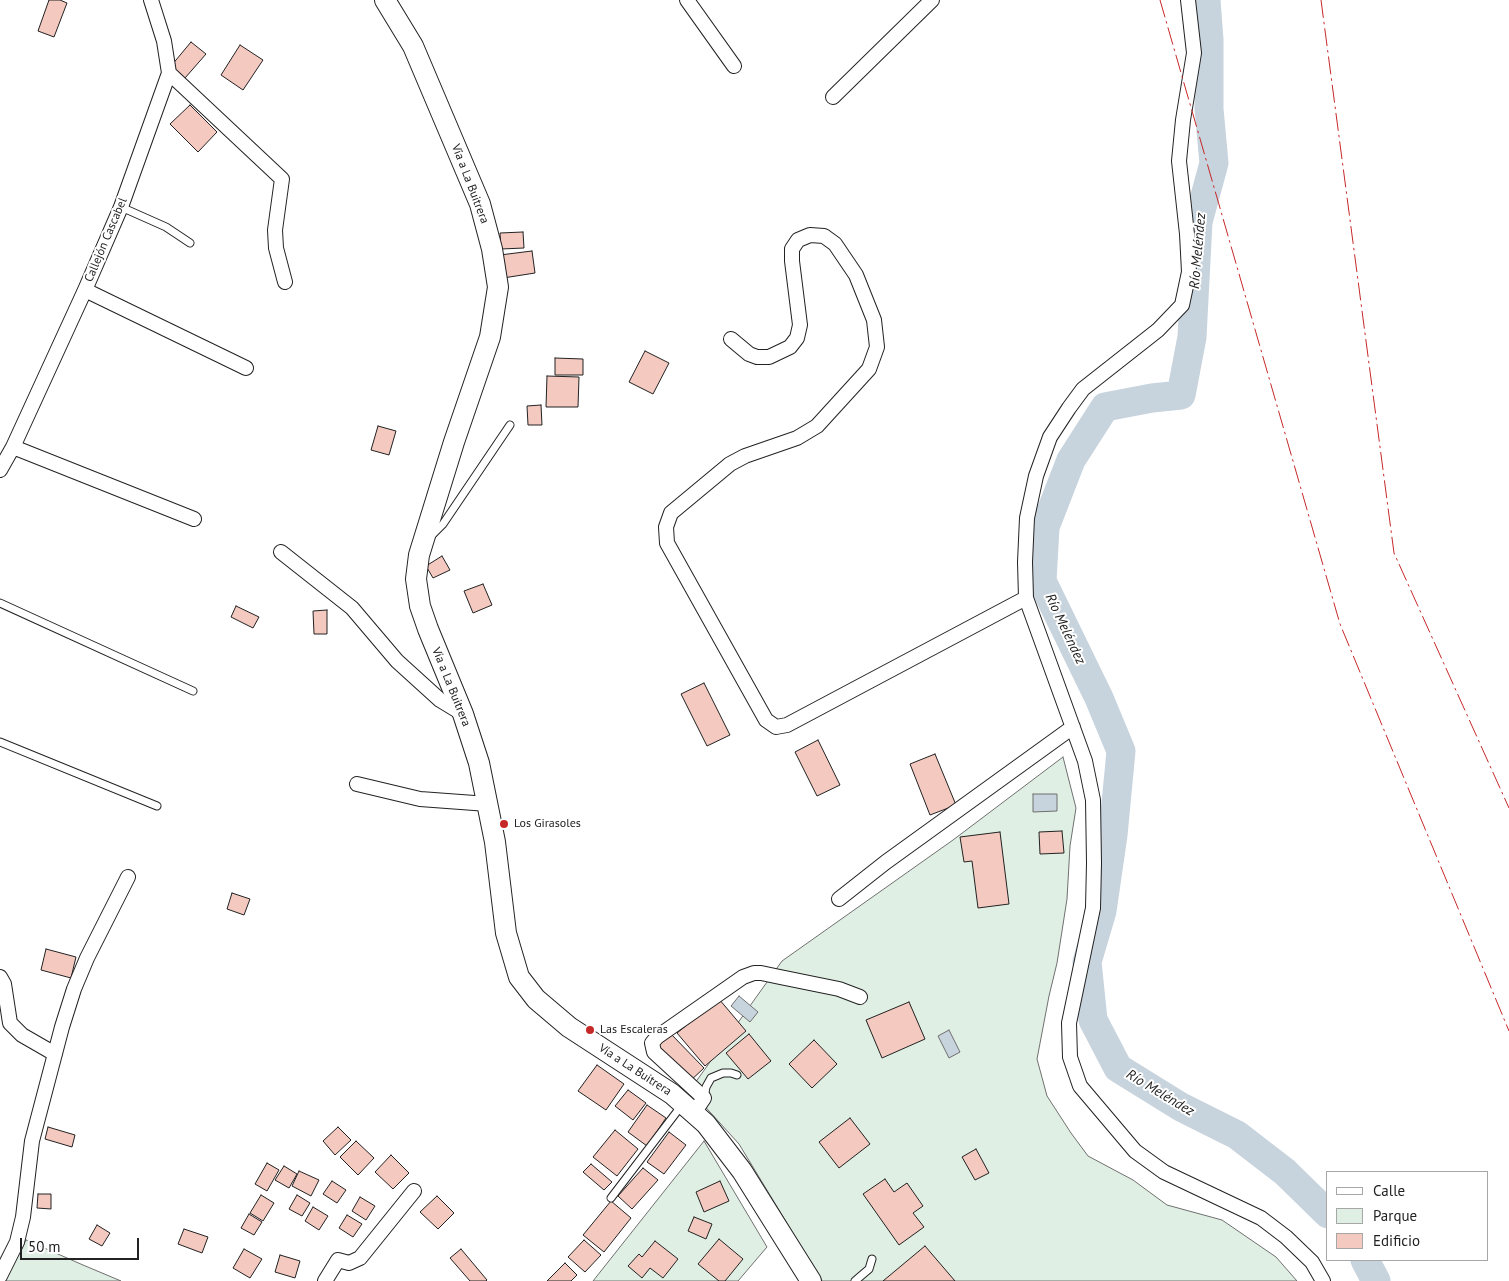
<!DOCTYPE html>
<html>
<head>
<meta charset="utf-8">
<style>
  body { margin:0 }
  #map { position:relative; width:1509px; height:1281px; overflow:hidden; background:#fff; font-family:"PT Sans",sans-serif }
  canvas { display:block }
  .legend { position:absolute; left:1326px; top:1171px; width:162px; height:90px; box-sizing:border-box; background:#fff; border:1px solid #a7a7a7; margin:0; padding:6px 9px; list-style:none; font-size:15px; color:#222 }
  .legend li { display:flex; align-items:center; gap:10px; height:25px }
  .legend b { width:25px; border:1px solid #a7a7a7 }
  .scale { position:absolute; left:20px; top:1238px; width:119px; height:22px; box-sizing:border-box; border:2px solid #222; border-top:0; padding-left:6px; font-size:15px; line-height:18px; white-space:nowrap; color:#222; -webkit-text-stroke:4px #fff; paint-order:stroke }
</style>
</head>
<body>
<div id="map">
<canvas width="1509" height="1281"></canvas>
<ul class="legend">
<li><b style="height:6px;background:#fff"></b>Calle</li>
<li><b style="height:14px;background:#e0efe3"></b>Parque</li>
<li><b style="height:14px;background:#f3c9c0"></b>Edificio</li>
</ul>
<div class="scale">50 m</div>
</div>
<script>
const context = document.querySelector('canvas').getContext('2d');
context.lineJoin = 'round';
function fillPath(path, color) { context.fillStyle = color; context.fill(path, 'evenodd'); }
const poly = rows => new Path2D(rows.map(r => 'M' + r).join(''));
function trace(path, color, width, dash) { context.strokeStyle = color; context.lineWidth = width; context.lineCap = dash ? 'butt' : 'round'; context.setLineDash(dash || []); context.stroke(path); }
function write(font, color, halo, rows, align = 'center') {
  context.font = font + ' "PT Sans",sans-serif'; context.lineWidth = 4; context.setLineDash([]); context.textBaseline = 'middle'; context.strokeStyle = halo; context.fillStyle = color; for (const [text, x, y, turn = 0] of rows) {
    context.save(); context.translate(x, y); context.rotate((+turn || 0) * Math.PI / 180); context.textAlign = isNaN(turn) ? turn : align; if (halo) context.strokeText(text, 0, 0); context.fillText(text, 0, 0); context.restore();
  }
}
const green = poly([
  [1063,757,1076,808,1070,846,1067,899,1057,963,1049,996,1037,1059,1047,1096,1071,1133,1088,1156,1133,1180,1167,1205,1222,1220,1276,1257,1297,1281,822,1281,739,1144,690,1090,782,961,953,840,1063,757],
  [704,1141,767,1247,738,1281,593,1281,704,1141],
  [26,1240,83,1265,121,1281,5,1281,26,1240]
]);
fillPath(green, '#e0efe3');
trace(green, '#6f6f6f', 1);
const water = poly([
  [1033,794,1057,794,1057,811,1033,812,1033,794],
  [739,996,758,1012,750,1022,731,1006,739,996],
  [949,1030,960,1052,949,1058,938,1036,949,1030]
]);
fillPath(water, '#c7d3dd');
trace(water, '#6f6f6f', 1);
trace(poly([
  [1206,0,1209,40,1209,109,1214,163,1198,222,1192,337,1181,395,1152,398,1105,407,1071,460,1045,527,1042,581,1099,698,1121,751,1113,835,1102,911,1087,962,1093,1020,1118,1068,1181,1107,1237,1135,1285,1172,1328,1214],
  [1365,1260,1376,1281]
]), '#c7d3dd', 29);
const building = poly([
  [49,0,60,0,67,3,54,37,38,31,49,0],
  [191,42,206,54,185,78,171,66,191,42],
  [240,45,263,60,243,90,221,75,240,45],
  [190,105,217,132,198,152,170,124,190,105],
  [523,232,524,248,501,249,500,233,523,232],
  [532,251,535,273,503,278,500,255,532,251],
  [645,351,669,363,653,394,629,382,645,351],
  [555,358,583,359,583,375,555,375,555,358],
  [547,376,579,377,578,407,546,407,547,376],
  [541,405,542,425,528,425,527,406,541,405],
  [378,426,396,431,389,455,371,450,378,426],
  [442,556,450,570,433,578,426,566,442,556],
  [483,584,492,605,473,613,464,591,483,584],
  [236,606,259,617,253,628,231,617,236,606],
  [327,610,327,634,314,634,313,611,327,610],
  [704,683,730,735,707,746,681,694,704,683],
  [818,740,840,785,817,796,795,752,818,740],
  [935,754,956,805,930,815,910,764,935,754],
  [1062,831,1064,853,1040,854,1039,832,1062,831],
  [1000,832,1009,904,978,908,972,861,964,862,960,837,1000,832],
  [232,893,250,899,244,915,227,909,232,893],
  [46,949,76,957,71,978,41,970,46,949],
  [719,999,746,1031,705,1066,677,1033,719,999],
  [909,1002,925,1039,882,1058,866,1020,909,1002],
  [670,1033,704,1068,688,1083,654,1047,670,1033],
  [749,1034,771,1061,748,1079,726,1053,749,1034],
  [814,1040,837,1064,812,1088,789,1064,814,1040],
  [597,1065,624,1084,606,1110,578,1091,597,1065],
  [628,1090,646,1103,633,1120,615,1106,628,1090],
  [647,1105,666,1118,647,1146,628,1132,647,1105],
  [850,1118,870,1144,839,1168,819,1142,850,1118],
  [48,1127,75,1135,72,1147,45,1139,48,1127],
  [338,1127,351,1140,335,1155,323,1141,338,1127],
  [615,1130,638,1149,617,1176,593,1157,615,1130],
  [669,1132,686,1145,664,1174,647,1162,669,1132],
  [356,1141,374,1158,358,1175,340,1157,356,1141],
  [976,1149,989,1173,975,1180,962,1157,976,1149],
  [391,1155,409,1173,393,1189,375,1172,391,1155],
  [267,1163,279,1170,267,1191,255,1184,267,1163],
  [591,1164,612,1182,604,1190,583,1172,591,1164],
  [284,1166,297,1174,289,1188,275,1180,284,1166],
  [643,1168,658,1180,632,1209,618,1196,643,1168],
  [299,1171,319,1180,311,1196,292,1186,299,1171],
  [885,1179,894,1192,907,1183,923,1206,913,1213,924,1227,899,1245,863,1194,885,1179],
  [332,1181,346,1190,337,1203,323,1194,332,1181],
  [720,1181,729,1201,704,1212,696,1192,720,1181],
  [38,1194,51,1194,51,1209,37,1208,38,1194],
  [261,1195,274,1203,263,1221,250,1213,261,1195],
  [297,1195,310,1203,302,1216,289,1209,297,1195],
  [437,1196,454,1213,438,1229,420,1212,437,1196],
  [360,1197,375,1206,366,1220,352,1211,360,1197],
  [611,1201,631,1218,604,1252,583,1235,611,1201],
  [313,1207,328,1216,319,1230,305,1221,313,1207],
  [249,1214,262,1222,254,1235,241,1228,249,1214],
  [347,1215,362,1224,353,1237,339,1228,347,1215],
  [694,1217,712,1224,706,1239,688,1231,694,1217],
  [97,1225,110,1233,102,1246,89,1239,97,1225],
  [184,1229,208,1237,202,1253,178,1244,184,1229],
  [719,1239,743,1259,725,1281,719,1281,698,1264,719,1239],
  [584,1240,601,1255,585,1272,568,1257,584,1240],
  [655,1241,678,1259,663,1278,650,1268,642,1278,628,1266,639,1254,642,1257,655,1241],
  [925,1246,955,1281,883,1281,925,1246],
  [244,1249,262,1259,250,1278,233,1268,244,1249],
  [461,1249,487,1280,486,1281,470,1281,450,1258,461,1249],
  [280,1255,300,1261,295,1278,275,1272,280,1255],
  [565,1263,577,1275,571,1281,547,1281,565,1263]
]);
fillPath(building, '#f3c9c0');
trace(building, '#222', 1);
const lane = poly([
  [121,207,166,227,190,243],
  [431,536,443,524,510,425],
  [0,603,193,691],
  [0,742,157,806],
  [704,1098,706,1087,711,1078,723,1073,731,1073,737,1075],
  [611,1198,682,1105],
  [855,1281,869,1269,872,1259]
]);
const street = poly([
  [687,0,734,66],
  [1188,0,1194,53,1183,120,1179,161,1187,234,1189,272,1182,305,1158,330,1083,389,1069,408,1050,437,1036,476,1027,518,1025,562,1026,598,1085,761,1093,800,1094,863,1093,908,1069,1023,1070,1057,1080,1086,1135,1151,1164,1172,1261,1218,1286,1237,1312,1262,1323,1281],
  [169,73,282,179,275,230,276,248,285,282],
  [833,97,932,0],
  [85,290,246,368],
  [731,339,749,354,757,357,769,357,790,347,797,338,800,325,792,261,792,249,798,240,810,235,824,236,835,244,856,275,874,320,877,347,869,369,817,426,797,438,745,456,730,464,671,513,666,527,667,543,766,720,776,727,787,725,1026,598],
  [13,447,194,519],
  [0,470,13,447,85,290,121,207,169,73,164,41,151,0],
  [281,552,352,608,397,661,440,700,463,714],
  [357,784,420,799,488,804],
  [839,899,886,862,1073,727],
  [0,977,4,984,10,1023,22,1035,55,1054],
  [694,1113,704,1098,654,1052,652,1043,657,1037,743,977,754,973,761,973,780,977,839,989,860,997],
  [0,1276,17,1242,23,1217,32,1141,62,1027,74,989,87,958,128,877],
  [325,1281,338,1260,349,1263,360,1258,414,1191]
]);
const secondary = poly([
  [385,0,413,46,480,204,492,249,498,287,490,337,454,442,419,555,416,579,420,606,428,629,463,714,479,763,495,842,506,933,519,977,536,999,569,1027,672,1094,706,1124,742,1171,811,1281]
]);
trace(lane, '#222', 9);
trace(street, '#222', 16);
trace(secondary, '#222', 22);
trace(lane, '#fff', 7);
trace(street, '#fff', 14);
trace(secondary, '#fff', 20);
trace(poly([
  [1160,0,1340,624,1509,1031],
  [1321,0,1394,553,1509,808]
]), '#c62828', 1, [18, 4, 2.5, 4]);
for (const [x, y, r, color] of [
  [504,824,5,"#c62828"],
  [590,1030,5,"#c62828"]
]) { const dot = new Path2D(); dot.arc(x, y, r, 0, 2 * Math.PI); context.fillStyle = color; context.fill(dot); trace(dot, '#fff', 2); }
write('12px', '#222', '#fff', [
  ["Vía a La Buitrera",470,184,69],
  ["Callejón Cascabel",106,240,-67],
  ["Vía a La Buitrera",451,687,68],
  ["Vía a La Buitrera",635,1070,33]
]);
write('12px', '#222', '#fff', [
  ["Los Girasoles",514,824],
  ["Las Escaleras",600,1030]
], 'left');
write('italic 14px', '#222', '#fff', [
  ["Río Meléndez",1198,251,-85],
  ["Río Meléndez",1065,629,65],
  ["Río Meléndez",1160,1093,31]
]);
</script>
</body>
</html>
